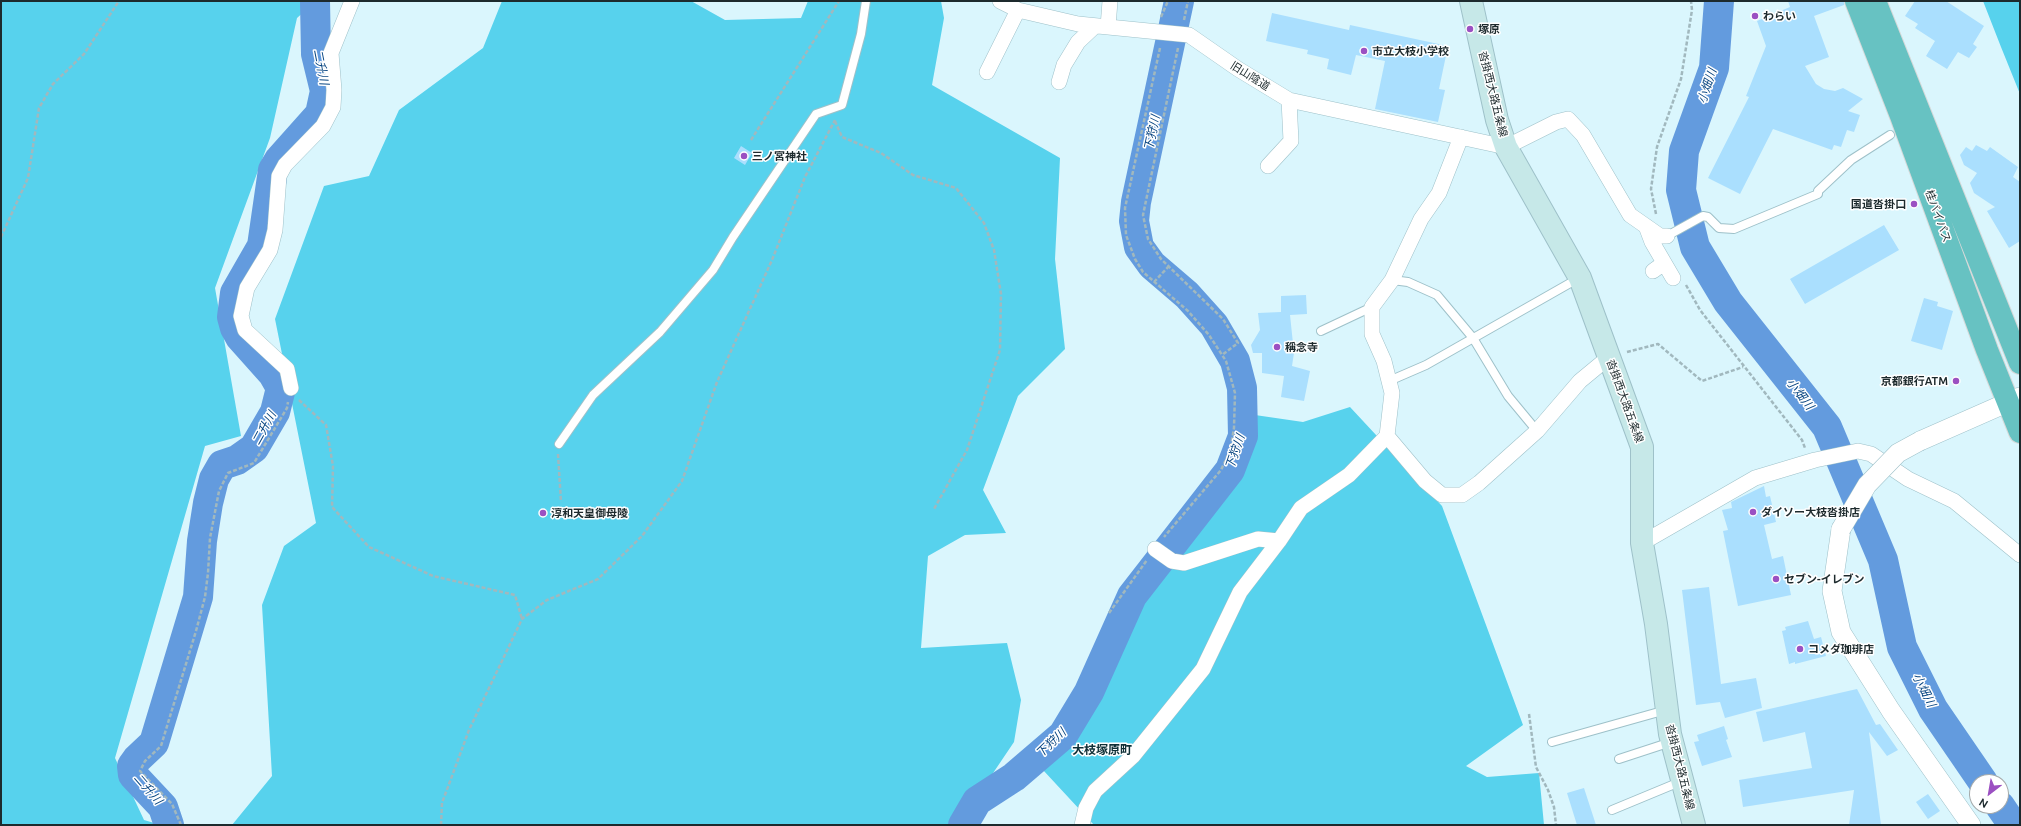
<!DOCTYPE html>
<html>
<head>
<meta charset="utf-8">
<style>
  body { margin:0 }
  #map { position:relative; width:2021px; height:826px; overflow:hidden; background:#daf6fd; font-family:Ubuntu,sans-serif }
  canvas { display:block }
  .frame { position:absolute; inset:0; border:2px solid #1d2a2d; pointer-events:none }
  .north { position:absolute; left:1969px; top:774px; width:40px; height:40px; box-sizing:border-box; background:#fff; border:1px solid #a5aaab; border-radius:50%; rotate:211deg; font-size:11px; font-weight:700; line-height:16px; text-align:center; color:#1d2a2d }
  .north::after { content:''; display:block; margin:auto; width:14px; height:18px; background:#9b50c2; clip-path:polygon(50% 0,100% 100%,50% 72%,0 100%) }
</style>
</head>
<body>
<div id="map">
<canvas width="2021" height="826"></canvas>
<div class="frame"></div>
<div class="north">N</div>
</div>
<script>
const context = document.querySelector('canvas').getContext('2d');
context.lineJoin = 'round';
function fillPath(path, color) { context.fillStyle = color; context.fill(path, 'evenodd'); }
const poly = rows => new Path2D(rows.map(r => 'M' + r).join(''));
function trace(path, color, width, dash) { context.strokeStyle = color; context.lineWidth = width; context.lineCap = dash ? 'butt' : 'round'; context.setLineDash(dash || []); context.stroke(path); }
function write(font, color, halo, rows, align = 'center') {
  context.font = font + ' Ubuntu,"Noto Sans JP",sans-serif'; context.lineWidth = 3; context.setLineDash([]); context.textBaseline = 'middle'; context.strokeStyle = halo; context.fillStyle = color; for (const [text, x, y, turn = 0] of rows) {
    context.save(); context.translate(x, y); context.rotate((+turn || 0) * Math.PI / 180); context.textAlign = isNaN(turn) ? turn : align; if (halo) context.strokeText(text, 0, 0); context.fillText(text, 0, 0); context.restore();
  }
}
fillPath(poly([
  [1,1,316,1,297,18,270,138,215,288,241,436,205,446,115,758,144,820,161,825,1,825],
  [502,1,691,1,725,20,801,18,808,1,941,1,944,18,932,85,1060,158,1055,259,1065,349,1018,396,983,490,1006,533,965,535,928,556,921,648,1007,643,1021,700,1014,742,958,825,232,825,272,776,262,605,284,546,316,523,275,319,324,186,369,176,399,110,483,48],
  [1983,1,2020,1,2020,94,2001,47],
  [1350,407,1442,506,1523,725,1466,766,1487,777,1539,773,1544,825,1094,825,1043,770,1255,415,1303,422]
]), '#57d2ed');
trace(poly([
  [1719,1,1714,68,1684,151,1681,190,1695,247,1728,302,1827,427,1883,560,1902,647,1933,709,1983,782],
  [2000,806,2013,825],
  [169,825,163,807,133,775,132,766,137,759,154,743,198,597,202,541,208,503,214,479,222,465,237,460,254,448,275,412,281,388,273,374,240,337,235,328,232,317,235,293,262,246,273,170,279,160,320,114,325,91,316,54,315,1],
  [963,825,977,801,1014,777,1063,735,1089,692,1132,596,1230,470,1243,436,1242,388,1235,361,1214,325,1187,295,1152,265,1139,247,1134,221,1136,202,1179,1]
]), '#639bde', 30);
fillPath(poly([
  [1788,1,1844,1,1844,5,1814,16,1829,57,1805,66,1816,84,1824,89,1835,91,1843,88,1863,99,1848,111,1860,115,1854,132,1847,130,1841,147,1834,145,1832,150,1773,129,1740,194,1708,178,1749,97,1746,96,1766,46,1757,21,1790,7],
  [1915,1,1946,1,1984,26,1973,44,1977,47,1969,58,1958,52,1947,69,1926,56,1935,41,1915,28,1918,24,1905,16],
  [1272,13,1349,30,1350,25,1448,46,1439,89,1445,90,1438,122,1375,109,1385,61,1356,55,1351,75,1327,69,1329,59,1307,54,1308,50,1266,41],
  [1976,145,1987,151,1990,147,2018,167,2013,177,2020,182,2020,241,2009,248,1987,211,1995,207,1974,193,1970,183,1977,173,1964,165,1960,155,1966,147,1972,151],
  [741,146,752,153,745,165,734,158],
  [1884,225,1899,250,1805,304,1790,279],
  [1306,295,1307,314,1290,315,1294,353,1292,366,1310,371,1304,401,1281,397,1284,376,1262,373,1262,353,1253,353,1251,345,1260,330,1258,313,1281,312,1281,296],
  [1924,298,1938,302,1937,306,1953,311,1942,350,1911,341],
  [1764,486,1766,497,1770,496,1776,522,1764,525,1772,559,1783,556,1791,595,1738,606,1723,531,1728,530,1722,510,1732,508,1731,502],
  [1709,587,1721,684,1756,678,1762,708,1725,718,1720,702,1696,705,1682,590],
  [1808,621,1814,639,1821,637,1826,656,1795,664,1795,662,1789,664,1782,631,1786,630,1785,627],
  [1857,689,1876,725,1880,724,1898,750,1887,756,1869,732,1881,825,1849,825,1854,790,1743,807,1739,780,1812,768,1805,732,1763,742,1756,712],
  [1724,726,1728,739,1726,740,1732,757,1702,766,1694,742,1699,741,1697,735],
  [1584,788,1596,825,1577,825,1567,793],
  [1928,794,1940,811,1928,819,1916,802]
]), '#aadffe');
const service = poly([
  [1667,236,1703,216,1708,217,1719,228,1734,229,1818,194,1818,191,1851,160,1890,135],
  [1392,280,1408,282,1437,295,1473,338,1508,396,1537,431],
  [1321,331,1372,307],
  [1389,381,1426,365,1579,278],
  [559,444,593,395,660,332,713,270,733,237,816,114,842,105,861,34,866,1],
  [1552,742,1666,710],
  [1619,759,1671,742],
  [1612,810,1682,781]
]);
const minor = poly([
  [1000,1,1018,10,1078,24,1189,35,1238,69,1289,100,1506,147,1556,122,1568,119,1583,135,1630,215,1660,236,1667,236],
  [1108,27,1110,1],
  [987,72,1018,10],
  [1059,82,1064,65,1078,42,1095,26],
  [1461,137,1439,193,1421,219,1392,280,1372,307,1372,334,1384,361,1392,393,1387,436,1425,481,1442,495,1462,495,1479,483,1537,431,1580,381,1609,357],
  [1268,166,1291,141,1289,100],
  [1646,226,1652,242,1673,278],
  [1653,271,1664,263],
  [291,388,287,369,245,330,241,316,247,288,270,250,275,230,279,176,285,165,323,126,333,107,334,90,331,53,352,1],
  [1642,543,1755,478,1815,460,1858,451,1871,454,1908,479,1954,501,2020,555],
  [1155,549,1172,561,1184,563,1258,539,1279,541],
  [1082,825,1086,808,1095,791,1133,756,1203,669,1240,592,1279,541,1301,508,1349,475,1387,436]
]);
const tertiary = poly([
  [1920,441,2020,397],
  [1841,529,1832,591,1841,632,1891,711,1971,825]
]);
const secondary = poly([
  [1471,1,1497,120,1506,147,1580,278,1642,447,1642,543,1656,624,1670,734,1694,825]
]);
const trunk = poly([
  [1856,1,1901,116,1987,350,2020,432],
  [1875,1,2020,363]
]);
trace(service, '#9ec1c9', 10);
trace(minor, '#9ec1c9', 16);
trace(tertiary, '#9ec1c9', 20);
trace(secondary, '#9ec1c9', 24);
trace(trunk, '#d6d9d9', 24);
trace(poly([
  [1161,17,1168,1],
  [1184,20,1188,1],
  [1160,48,1125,208,1126,235,1135,259,1143,272,1188,311,1209,335,1226,361,1235,393,1234,428,1230,451,1221,470,1164,537],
  [1178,48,1143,215,1148,239,1161,259,1223,319,1238,343,1222,355],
  [835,121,842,137,881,153,913,175,956,188,984,223,994,250,1001,294,1000,350,967,450,934,509],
  [751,140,839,1],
  [1656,214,1651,189,1657,147,1681,79,1692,10,1691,1],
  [1,237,28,178,39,108,53,84,84,54,119,1],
  [1154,282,1169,266],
  [1686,285,1700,310,1802,440,1805,448],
  [1627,352,1658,344,1702,381,1743,367],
  [299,400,326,425,333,466,332,507,369,547,433,576,515,595,522,619],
  [558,454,561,502],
  [1109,613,1147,560],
  [1529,714,1536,767,1548,790,1554,807,1556,825],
  [181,825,172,804,140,771,145,761,161,746,196,631,205,597,208,573,210,538,219,491,228,473,254,463,287,408,288,402],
  [441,825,442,803,469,730,522,619,547,600,598,579,642,536,682,481,717,382,772,260,805,177,835,120]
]), '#a1b8be', 2.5, [4, 2]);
trace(service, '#fff', 8);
trace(minor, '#fff', 15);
trace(tertiary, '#fff', 19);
trace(secondary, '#c6e8e8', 22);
trace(trunk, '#67c2c2', 22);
const tertiaryBridge = poly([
  [1841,529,1867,485,1898,453,1920,441]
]);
trace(tertiaryBridge, '#9ec1c9', 20, []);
trace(tertiaryBridge, '#fff', 19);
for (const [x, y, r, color] of [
  [1755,16,4,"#9b50c2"],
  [1470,29,4,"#9b50c2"],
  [1364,51,4,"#9b50c2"],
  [744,156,4,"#9b50c2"],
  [1914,204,4,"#9b50c2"],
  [1277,347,4,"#9b50c2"],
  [1956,381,4,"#9b50c2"],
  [1753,512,4,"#9b50c2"],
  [543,513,4,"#9b50c2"],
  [1776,579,4,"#9b50c2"],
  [1800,649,4,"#9b50c2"]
]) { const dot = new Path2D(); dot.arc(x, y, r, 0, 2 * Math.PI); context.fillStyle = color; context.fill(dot); trace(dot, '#fff', 1.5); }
write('bold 11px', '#1d2a2d', '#fff', [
  ["わらい",1763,16],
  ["塚原",1478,29],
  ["市立大枝小学校",1372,51],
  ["三ノ宮神社",752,156],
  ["国道沓掛口",1906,204,"right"],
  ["稱念寺",1285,347],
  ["京都銀行ATM",1948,381,"right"],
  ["ダイソー大枝沓掛店",1761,512],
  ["淳和天皇御母陵",551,513],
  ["セブン-イレブン",1784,579],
  ["コメダ珈琲店",1808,649]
], 'left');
write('11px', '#1d2a2d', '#fff', [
  ["旧山陰道",1250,76,32],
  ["沓掛西大路五条線",1493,94,76],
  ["桂バイパス",1938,216,70],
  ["沓掛西大路五条線",1625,401,70],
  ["沓掛西大路五条線",1680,767,76]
]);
write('italic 12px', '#084581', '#fff', [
  ["二升川",321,67,79],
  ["小畑川",1707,86,-72],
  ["下狩川",1152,133,-78],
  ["小畑川",1800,394,52],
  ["二升川",264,428,-61],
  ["下狩川",1235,452,-71],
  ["小畑川",1924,690,63],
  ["下狩川",1051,743,-44],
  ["二升川",148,789,49]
]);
write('bold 12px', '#103037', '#fff', [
  ["大枝塚原町",1102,750]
]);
</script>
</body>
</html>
